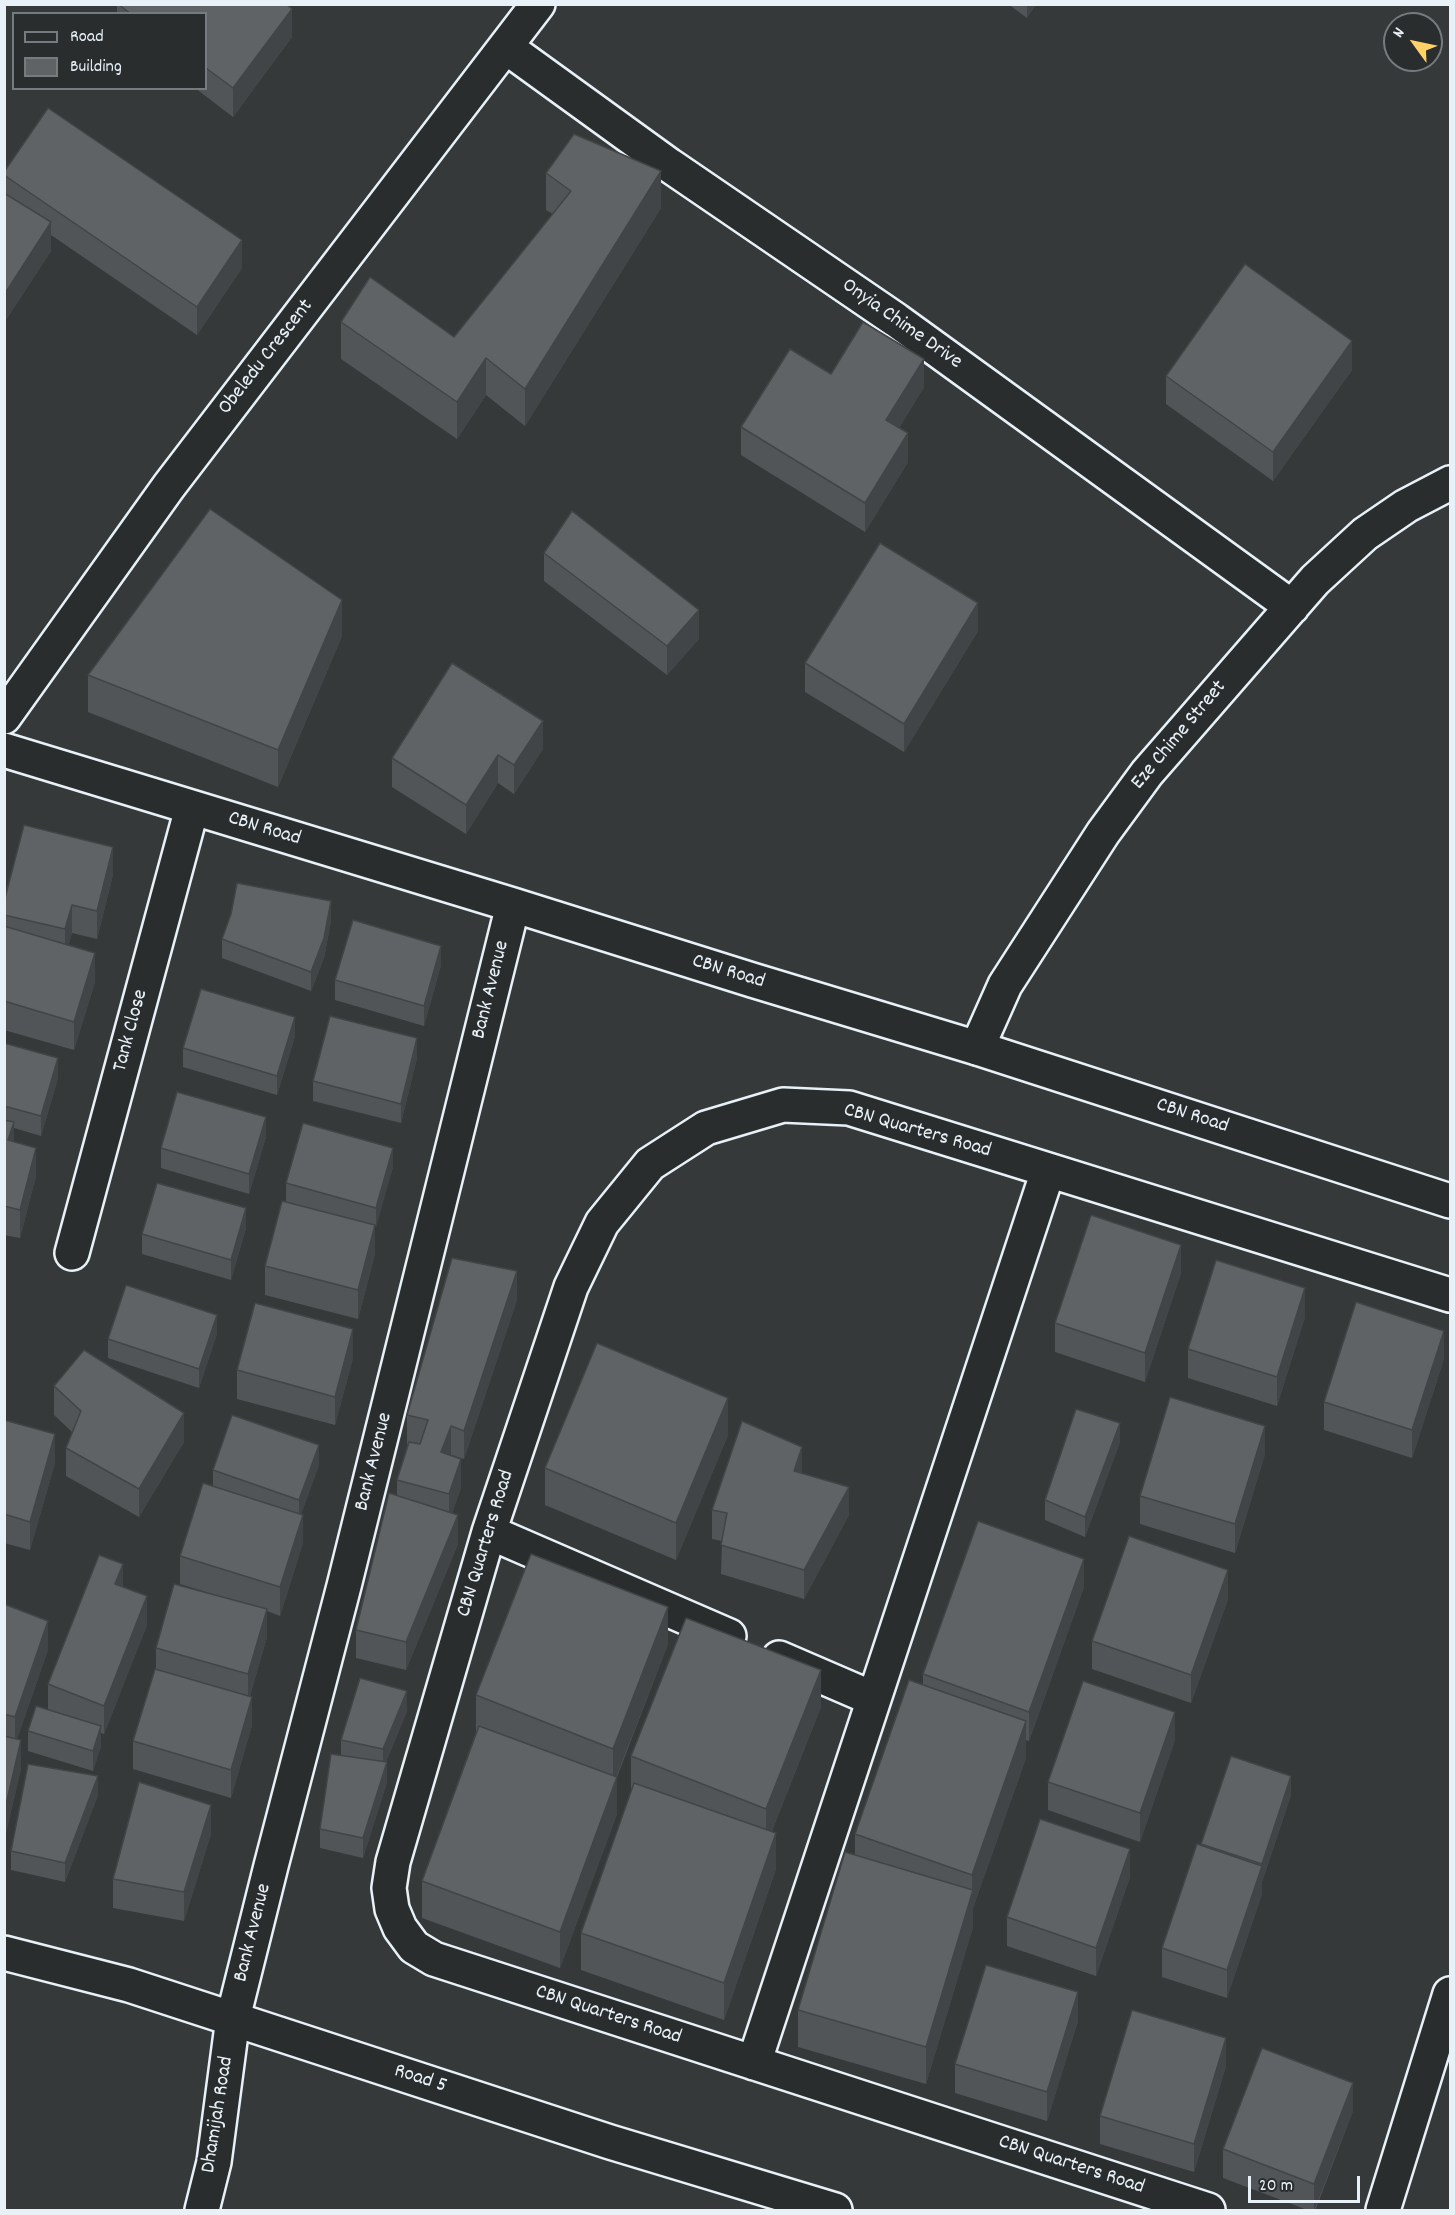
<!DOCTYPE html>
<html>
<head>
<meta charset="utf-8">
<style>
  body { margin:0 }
  #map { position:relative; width:1455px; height:2215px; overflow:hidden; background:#35393a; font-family:Dekko,sans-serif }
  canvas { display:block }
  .frame { position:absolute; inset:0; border:6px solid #e8f1f8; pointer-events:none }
  .legend { position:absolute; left:12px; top:12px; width:195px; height:78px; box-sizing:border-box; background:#2a2d2e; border:2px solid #767b7f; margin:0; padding:8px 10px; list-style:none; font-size:18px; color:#e8f1f8 }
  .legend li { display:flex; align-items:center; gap:12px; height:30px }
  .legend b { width:30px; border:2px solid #767b7f }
  .north { position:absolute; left:1383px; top:12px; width:60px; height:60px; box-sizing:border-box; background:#2a2d2e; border:2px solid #767b7f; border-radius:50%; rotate:303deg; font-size:16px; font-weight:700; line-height:24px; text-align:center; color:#e8f1f8 }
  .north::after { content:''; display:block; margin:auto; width:21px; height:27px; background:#ffd166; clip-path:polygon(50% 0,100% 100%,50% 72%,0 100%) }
  .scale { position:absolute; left:1248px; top:2176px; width:112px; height:27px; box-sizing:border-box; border:3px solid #e8f1f8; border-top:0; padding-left:8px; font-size:18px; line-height:21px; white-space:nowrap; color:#e8f1f8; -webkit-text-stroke:4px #2a2d2e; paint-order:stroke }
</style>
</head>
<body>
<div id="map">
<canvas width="1455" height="2215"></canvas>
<div class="frame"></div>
<ul class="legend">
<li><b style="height:8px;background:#2a2d2e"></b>Road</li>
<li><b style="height:16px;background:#5f6365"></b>Building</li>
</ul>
<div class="north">N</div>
<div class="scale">20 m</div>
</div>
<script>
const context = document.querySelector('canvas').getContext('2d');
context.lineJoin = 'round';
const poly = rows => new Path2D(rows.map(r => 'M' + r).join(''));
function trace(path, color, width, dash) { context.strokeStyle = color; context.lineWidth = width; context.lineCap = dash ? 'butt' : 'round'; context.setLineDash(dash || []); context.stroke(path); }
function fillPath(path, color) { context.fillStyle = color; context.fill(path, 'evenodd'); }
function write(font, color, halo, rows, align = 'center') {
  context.font = font + ' Dekko,sans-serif'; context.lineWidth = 6; context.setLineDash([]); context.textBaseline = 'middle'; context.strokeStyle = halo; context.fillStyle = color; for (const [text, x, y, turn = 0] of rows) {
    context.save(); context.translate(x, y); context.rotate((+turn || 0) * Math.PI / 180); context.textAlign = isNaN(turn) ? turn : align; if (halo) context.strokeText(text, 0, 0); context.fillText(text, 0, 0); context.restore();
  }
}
const street = poly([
  [506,47,669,165,896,320,1292,607],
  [4,717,169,486,538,4],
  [977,1048,1005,985,1103,833,1147,773,1315,580,1365,534,1406,506,1450,483],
  [72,1253,192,808],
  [489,1532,729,1636],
  [779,1658,874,1699],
  [4,1953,129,1985,610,2142,835,2210],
  [754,2063,1048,1171],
  [1208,2210,434,1959,414,1947,400,1928,392,1909,389,1888,393,1862,489,1532,571,1287,602,1223,650,1164,706,1128,783,1105,849,1108,1450,1295],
  [1383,2210,1450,1994]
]);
const secondary = poly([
  [4,750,513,905,752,980,977,1048,1450,1201],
  [202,2210,214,2162,233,2018,271,1866,344,1586,513,905]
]);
trace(street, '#e8f1f8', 38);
trace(secondary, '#e8f1f8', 38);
trace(street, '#2a2d2e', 33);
trace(secondary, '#2a2d2e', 33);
fillPath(poly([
  [117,4,286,4,292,37,233,117,195,88,206,88,206,14,117,14],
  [1008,4,1036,4,1027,18],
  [4,172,242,268,197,335,51,235,51,251,4,323],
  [546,173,661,208,525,426,486,395,457,439,341,359,341,322,454,337,553,214,546,210],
  [1352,370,1273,481,1166,404,1166,376],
  [831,374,924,387,899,428,908,462,865,532,741,455,741,427],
  [544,553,699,639,667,675,544,581],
  [978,631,904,752,805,692,805,663],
  [342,636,278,787,88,712,88,675],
  [543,749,514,794,498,783,466,834,392,787,392,758],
  [113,875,97,939,72,933,68,945,95,982,74,1050,4,1030,4,902],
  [231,914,331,921,324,958,311,991,222,958,222,939],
  [441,965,424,1026,335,1000,335,980],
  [295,1036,277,1095,183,1067,183,1048],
  [4,1043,58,1078,41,1136,14,1128,14,1142,36,1176,20,1238,4,1235],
  [417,1058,401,1123,313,1101,313,1081],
  [266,1137,249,1194,161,1168,161,1148],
  [393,1167,375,1227,375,1254,358,1319,265,1295,265,1266,286,1202,286,1183],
  [246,1228,231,1280,142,1254,142,1234],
  [1181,1273,1145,1382,1055,1352,1055,1323],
  [517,1300,464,1459,451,1455,451,1456,461,1488,452,1513,458,1544,406,1670,356,1658,356,1630,397,1495,397,1480,408,1444,407,1444,407,1415],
  [1305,1317,1277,1406,1188,1378,1188,1349],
  [217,1334,199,1388,108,1358,108,1339],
  [353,1358,335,1425,237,1399,237,1370],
  [1444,1359,1412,1458,1324,1430,1324,1402],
  [54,1386,184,1442,139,1517,66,1476,66,1448,72,1432,54,1415],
  [4,1420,55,1463,30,1550,4,1543],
  [728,1435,676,1560,545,1505,545,1468],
  [1120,1442,1085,1537,1045,1520,1045,1500],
  [1265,1454,1235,1553,1140,1524,1140,1496],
  [319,1465,301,1514,303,1543,280,1616,267,1611,267,1637,250,1696,252,1725,231,1798,133,1769,133,1741,156,1669,156,1648,206,1592,180,1584,180,1556,213,1486,213,1470],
  [802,1474,849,1515,804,1599,721,1574,722,1541,712,1539,712,1510],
  [123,1587,147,1625,104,1734,101,1733,101,1746,93,1771,28,1751,28,1731,48,1710,48,1684],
  [1084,1587,1029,1741,1026,1740,1026,1758,973,1908,973,1927,926,2084,798,2047,798,2010,855,1855,855,1834,923,1685,923,1674],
  [1228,1599,1191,1703,1092,1669,1092,1641],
  [4,1604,48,1650,17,1739,21,1769,4,1841],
  [668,1644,617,1777,617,1814,560,1968,422,1918,422,1881,476,1732,476,1695],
  [821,1707,772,1831,776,1869,724,2020,581,1970,581,1933,631,1791,631,1756],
  [407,1711,386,1762,387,1782,363,1858,320,1848,320,1829,341,1755,341,1740],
  [1175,1740,1140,1842,1048,1810,1048,1782],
  [98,1795,65,1882,11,1870,11,1851],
  [1291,1795,1262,1882,1262,1894,1227,1998,1162,1977,1162,1948,1201,1844],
  [211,1834,184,1921,113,1908,113,1879],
  [1130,1877,1096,1976,1007,1946,1007,1917],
  [1078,2021,1047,2121,955,2093,955,2064],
  [1226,2066,1194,2172,1100,2144,1100,2116],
  [1353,2111,1315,2211,1310,2211,1223,2178,1223,2149]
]), '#525557');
fillPath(poly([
  [1027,4,1036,4,1027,18],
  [292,9,292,37,233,117,233,88],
  [661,171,661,208,525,426,525,389],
  [51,222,51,251,4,323,4,295],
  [242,240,242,268,197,335,197,307],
  [1352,341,1352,370,1273,481,1273,452],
  [486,358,486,395,457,439,457,402],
  [924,359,924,387,886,449,886,420],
  [908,433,908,462,865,532,865,503],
  [342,600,342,636,278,787,278,750],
  [978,603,978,631,904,752,904,724],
  [699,610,699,639,667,675,667,646],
  [543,721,543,749,514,794,514,765],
  [498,755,498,783,466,834,466,805],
  [113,847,113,875,97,939,97,911],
  [331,901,331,921,324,958,311,991,311,972],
  [72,905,72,933,65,958,65,929],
  [441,946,441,965,424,1026,424,1006],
  [95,953,95,982,74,1050,74,1022],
  [295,1017,295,1036,277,1095,277,1076],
  [417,1038,417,1058,401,1123,401,1104],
  [58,1058,58,1078,41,1136,41,1116],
  [266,1117,266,1137,249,1194,249,1174],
  [14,1122,14,1151,8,1140],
  [36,1148,36,1176,20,1238,20,1210],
  [393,1148,393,1167,376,1228,376,1208],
  [246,1208,246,1228,231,1280,231,1260],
  [375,1225,375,1254,358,1319,358,1290],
  [1181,1245,1181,1273,1145,1382,1145,1353],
  [517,1271,517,1300,464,1459,464,1431],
  [1305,1288,1305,1317,1277,1406,1277,1377],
  [217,1315,217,1334,199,1388,199,1369],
  [353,1329,353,1358,335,1425,335,1397],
  [1444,1331,1444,1359,1412,1458,1412,1430],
  [728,1398,728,1435,676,1560,676,1523],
  [184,1413,184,1442,139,1517,139,1489],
  [1120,1423,1120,1442,1085,1537,1085,1517],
  [451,1426,451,1455,441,1481,441,1452],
  [1265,1426,1265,1454,1235,1553,1235,1524],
  [55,1434,55,1463,30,1550,30,1522],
  [319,1445,319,1465,299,1520,299,1500],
  [802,1447,802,1476,794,1471],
  [461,1459,461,1488,449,1523,449,1494],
  [849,1487,849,1515,804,1599,804,1570],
  [303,1515,303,1543,280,1616,280,1587],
  [458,1515,458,1544,406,1670,406,1642],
  [1084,1559,1084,1587,1029,1741,1029,1712],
  [123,1564,123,1592,115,1584],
  [1228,1570,1228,1599,1191,1703,1191,1675],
  [147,1596,147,1625,104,1734,104,1706],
  [668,1607,668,1644,613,1785,613,1749],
  [267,1609,267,1637,248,1702,248,1674],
  [48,1621,48,1650,15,1745,15,1717],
  [821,1670,821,1707,766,1846,766,1809],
  [407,1691,407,1711,383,1769,383,1749],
  [252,1697,252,1725,231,1798,231,1770],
  [1175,1712,1175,1740,1140,1842,1140,1813],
  [1026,1721,1026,1758,973,1908,973,1927,926,2084,926,2047,972,1894,972,1875],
  [101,1726,101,1746,93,1771,93,1751],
  [21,1740,21,1769,4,1841,4,1813],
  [387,1762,387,1782,363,1858,363,1838],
  [98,1776,98,1795,65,1882,65,1863],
  [1291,1776,1291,1795,1262,1882,1262,1894,1227,1998,1227,1970],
  [617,1777,617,1814,560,1968,560,1932],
  [211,1805,211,1834,184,1921,184,1892],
  [776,1833,776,1869,724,2020,724,1983],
  [1130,1849,1130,1877,1096,1976,1096,1948],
  [1078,1992,1078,2021,1047,2121,1047,2092],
  [1226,2038,1226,2066,1194,2172,1194,2144],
  [1353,2083,1353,2111,1314,2211,1314,2184]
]), '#424547');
const building = poly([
  [118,4,286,4,292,9,233,88,206,68,206,14,131,14,118,4],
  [48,108,242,240,197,307,4,175,4,172,48,108],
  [574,134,661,171,525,389,486,358,457,402,341,322,370,277,454,337,571,191,546,173,574,134],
  [4,193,51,222,4,295,4,193],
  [1245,264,1352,341,1273,452,1166,376,1245,264],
  [863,322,924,359,886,420,908,433,865,503,741,427,790,349,831,374,863,322],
  [210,509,342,600,278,750,88,675,210,509],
  [572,511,699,610,667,646,544,553,572,511],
  [880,543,978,603,904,724,805,663,880,543],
  [452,663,543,721,514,765,498,755,466,805,392,758,452,663],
  [24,825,113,847,97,911,72,905,65,929,4,915,4,902,24,825],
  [237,883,331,901,324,938,311,972,222,939,231,914,237,883],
  [353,920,441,946,424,1006,335,980,353,920],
  [4,926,95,953,74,1022,4,1001,4,926],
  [201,989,295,1017,277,1076,183,1048,201,989],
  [330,1016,417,1038,401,1104,313,1081,330,1016],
  [4,1043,58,1058,41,1116,4,1106,4,1043],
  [177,1092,266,1117,249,1174,161,1148,177,1092],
  [4,1120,14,1122,8,1140,36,1148,20,1210,4,1206,4,1120],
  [303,1123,393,1148,376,1208,286,1183,303,1123],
  [157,1183,246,1208,231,1260,142,1234,157,1183],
  [282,1201,375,1225,358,1290,265,1266,282,1201],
  [1091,1215,1181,1245,1145,1353,1055,1323,1091,1215],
  [452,1258,517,1271,464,1431,451,1426,441,1452,461,1459,449,1494,397,1480,409,1442,420,1444,428,1420,407,1415,452,1258],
  [1216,1260,1305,1288,1277,1377,1188,1349,1216,1260],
  [126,1285,217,1315,199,1369,108,1339,126,1285],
  [1356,1302,1444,1331,1412,1430,1324,1402,1356,1302],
  [255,1303,353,1329,335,1397,237,1370,255,1303],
  [597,1343,728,1398,676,1523,545,1468,597,1343],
  [84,1350,184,1413,139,1489,66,1448,81,1411,54,1386,84,1350],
  [1170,1397,1265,1426,1235,1524,1140,1496,1170,1397],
  [1076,1409,1120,1423,1085,1517,1045,1500,1076,1409],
  [232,1415,319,1445,299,1500,213,1470,232,1415],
  [4,1420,55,1434,30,1522,4,1514,4,1420],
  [742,1421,802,1447,794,1471,849,1487,804,1570,721,1545,727,1513,712,1510,742,1421],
  [203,1483,303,1515,280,1587,180,1556,203,1483],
  [389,1493,458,1515,406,1642,356,1630,389,1493],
  [978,1521,1084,1559,1029,1712,923,1674,978,1521],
  [1129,1536,1228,1570,1191,1675,1092,1641,1129,1536],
  [531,1554,668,1607,613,1749,476,1695,531,1554],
  [99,1555,123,1564,115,1584,147,1596,104,1706,48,1684,99,1555],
  [174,1584,267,1609,248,1674,156,1648,174,1584],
  [4,1604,48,1621,15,1717,4,1714,4,1604],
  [686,1618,821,1670,766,1809,631,1756,686,1618],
  [155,1669,252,1697,231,1770,133,1741,155,1669],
  [360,1678,407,1691,383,1749,341,1740,360,1678],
  [909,1680,1026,1721,972,1875,855,1834,909,1680],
  [1083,1681,1175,1712,1140,1813,1048,1782,1083,1681],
  [36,1706,101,1726,93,1751,28,1731,36,1706],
  [479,1726,617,1777,560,1932,422,1881,479,1726],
  [4,1736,21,1740,4,1813,4,1736],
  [331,1754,387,1762,363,1838,320,1829,331,1754],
  [1231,1756,1291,1776,1262,1864,1201,1844,1231,1756],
  [28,1764,98,1776,65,1863,11,1851,28,1764],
  [139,1782,211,1805,184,1892,113,1879,139,1782],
  [634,1783,776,1833,724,1983,581,1933,634,1783],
  [1040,1819,1130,1849,1096,1948,1007,1917,1040,1819],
  [1197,1844,1262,1866,1227,1970,1162,1948,1197,1844],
  [845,1852,973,1890,926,2047,798,2010,845,1852],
  [986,1965,1078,1992,1047,2092,955,2064,986,1965],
  [1132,2010,1226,2038,1194,2144,1100,2116,1132,2010],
  [1262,2048,1353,2083,1314,2184,1223,2149,1262,2048]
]);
fillPath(building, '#5f6365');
trace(building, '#424547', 1.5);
write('21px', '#e8f1f8', '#2a2d2e', [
  ["Onyia Chime Drive",901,325,35],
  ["Obeledu Crescent",267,358,-52],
  ["Eze Chime Street",1180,736,-50],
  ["CBN Road",264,830,17],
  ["CBN Road",728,973,17],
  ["Bank Avenue",492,990,-76],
  ["Tank Close",132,1031,-75],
  ["CBN Road",1192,1117,18],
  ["CBN Quarters Road",917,1132,16],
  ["Bank Avenue",375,1462,-76],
  ["CBN Quarters Road",487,1544,-73],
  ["Bank Avenue",254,1933,-76],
  ["CBN Quarters Road",608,2016,18],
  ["Road 5",420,2080,18],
  ["Dhamijah Road",219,2115,-81],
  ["CBN Quarters Road",1071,2166,18]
]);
</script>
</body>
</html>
